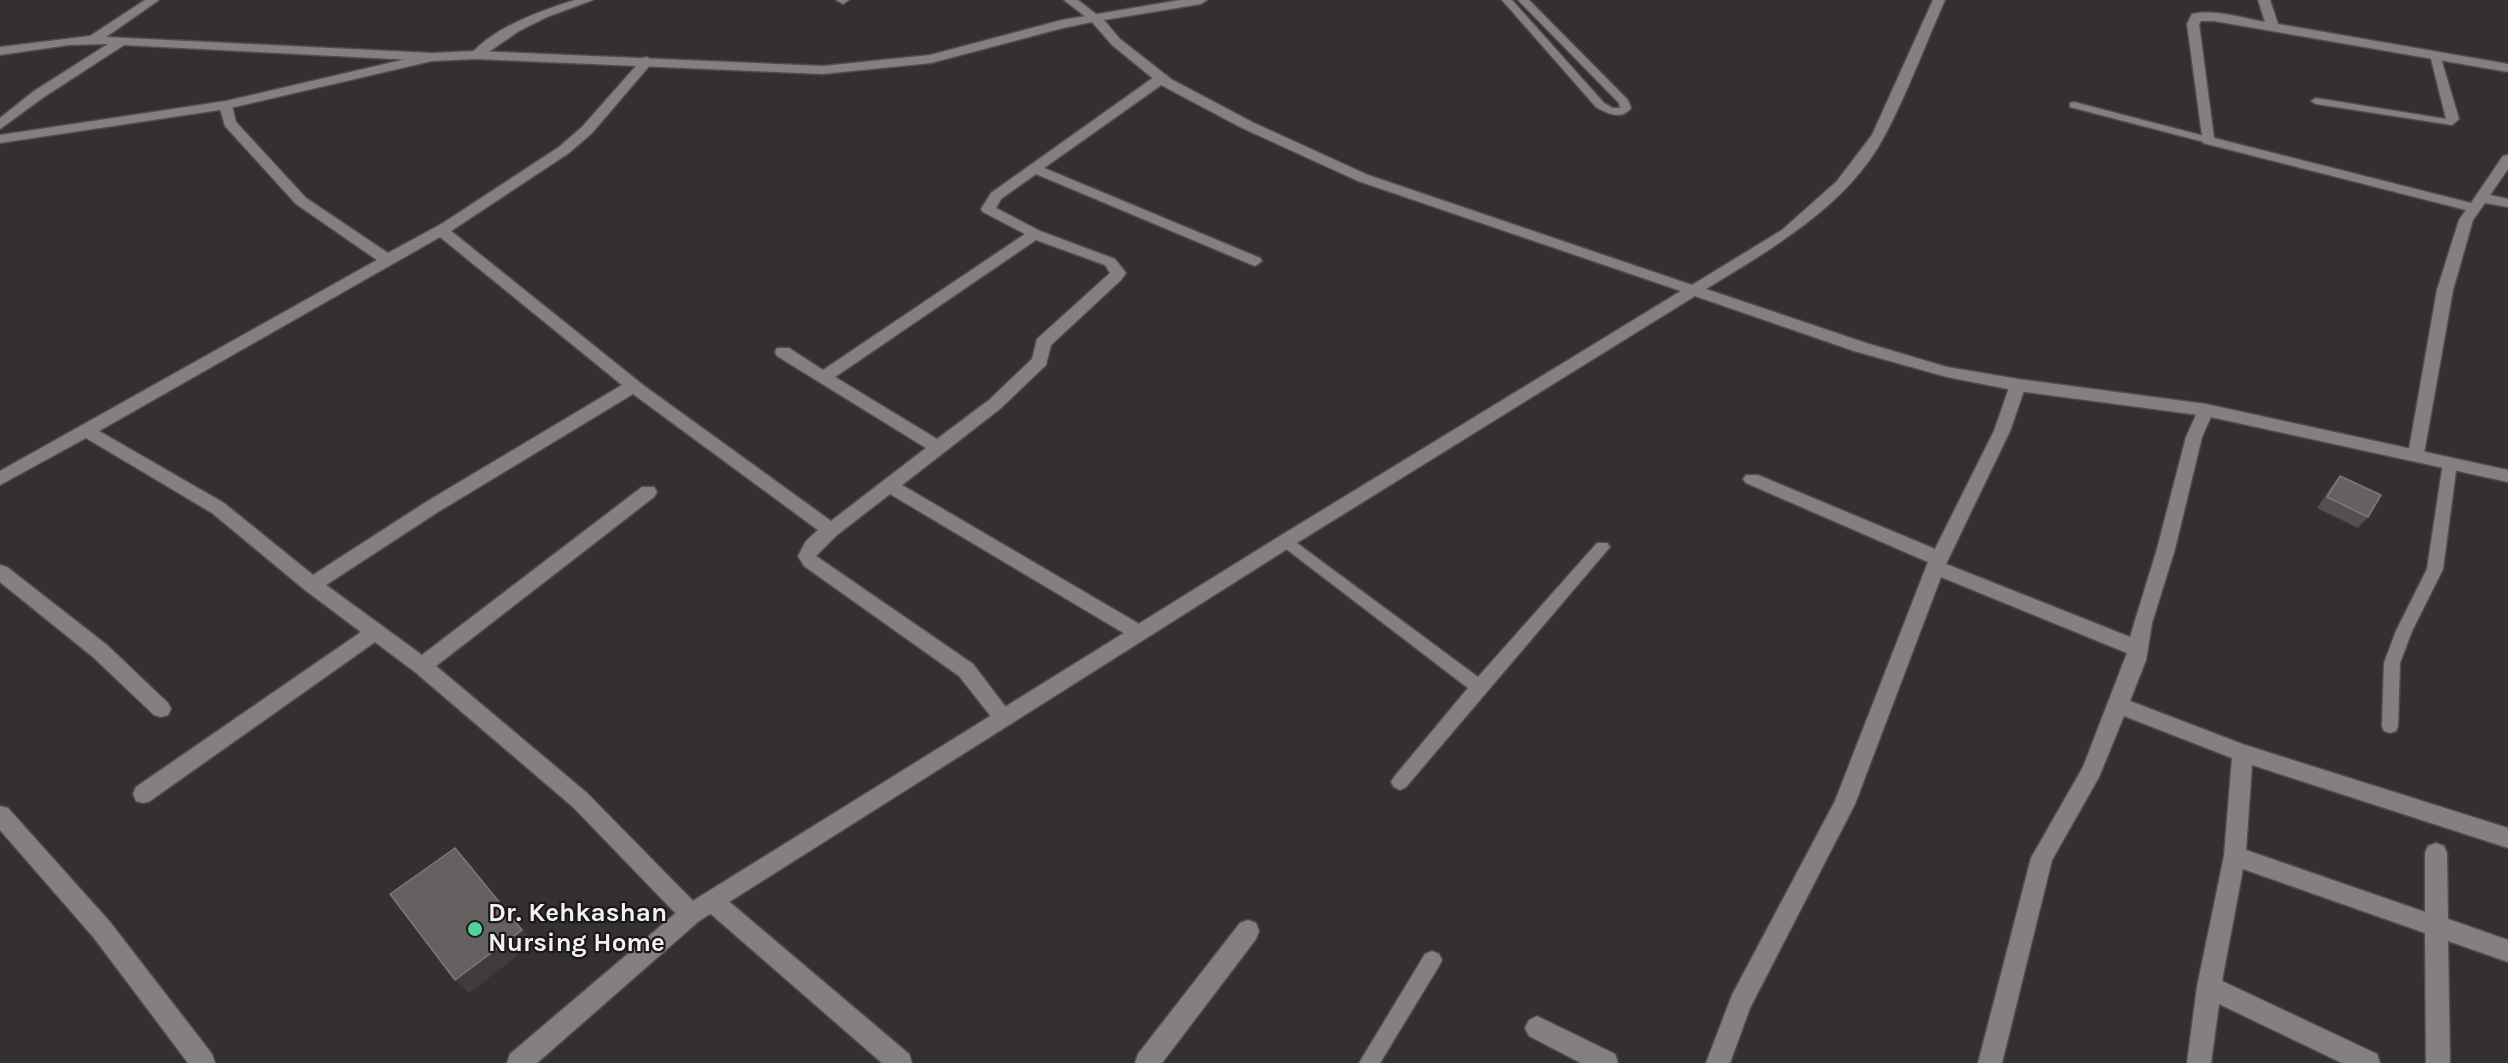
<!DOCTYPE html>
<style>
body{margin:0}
canvas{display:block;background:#343030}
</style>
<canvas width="2508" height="1063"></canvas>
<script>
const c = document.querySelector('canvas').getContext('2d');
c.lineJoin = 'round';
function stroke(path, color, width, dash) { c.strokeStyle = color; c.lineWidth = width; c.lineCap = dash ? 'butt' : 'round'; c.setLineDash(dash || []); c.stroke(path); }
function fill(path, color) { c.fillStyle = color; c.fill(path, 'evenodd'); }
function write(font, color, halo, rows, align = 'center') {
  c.font = font + ' Karla,sans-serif'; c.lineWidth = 4.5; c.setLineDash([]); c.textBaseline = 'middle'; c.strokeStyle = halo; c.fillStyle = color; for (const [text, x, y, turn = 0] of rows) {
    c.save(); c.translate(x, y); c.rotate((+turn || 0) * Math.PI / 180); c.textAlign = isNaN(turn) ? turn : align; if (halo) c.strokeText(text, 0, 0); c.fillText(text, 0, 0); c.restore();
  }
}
const service = new Path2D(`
 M1502,0H1512L1604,103L1613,108H1620L1619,103L1518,0H1529L1628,100L1631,108C1622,120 1608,114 1596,107Z
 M2435,52L2440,55L2459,119L2452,125L2316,104L2311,101L2316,98L2446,119L2430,55Z
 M2074,102L2212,138L2214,140L2208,143L2070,107V103Z
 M2450,458L2457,463L2443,569L2412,631L2400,663L2398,726L2396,731L2390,733L2384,731L2382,726L2384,663L2396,631L2427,569L2443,463Z
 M1286,535L1478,677L1597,543H1607L1610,547L1406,787L1400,790L1394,787L1391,782L1394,777L1468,688L1281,545L1278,541L1281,537Z
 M1432,951L1439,954L1442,960L1439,966L1380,1063H1359L1425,954Z`);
const minor = new Path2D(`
 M145,0H159L106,37L432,53L438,57L432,61L124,45L44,97L0,129V118L34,91L108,44L69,45L0,55V47L90,36Z
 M575,0H593L547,17L519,31L480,58L476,59L470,55C494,27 540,11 575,0Z
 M836,0H849L843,4Z
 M1064,0H1078L1101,18L1091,21Z
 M2258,0H2270L2278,24L2508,64V72L2214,21H2201L2199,24L2214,138L2471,203L2503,156L2508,155V169L2490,195L2508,199V207L2485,203L2473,220L2453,290L2423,459H2411L2408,455L2437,290L2459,220L2466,210L2203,143L2187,24L2192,14C2215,9 2242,18 2265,22Z
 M647,57L653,61L651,64L592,133L569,153L451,231L643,385L831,521L926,448L777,356L775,352L777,348H789L823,370L1025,234L983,212L981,209L991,193L1157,75H1167V81L1044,168L1260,258L1262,261L1255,266L1250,264L1036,174L1001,199L996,208L1040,231L1115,259L1126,273L1121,280L1051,345L1046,365L1001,408L902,485L1146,628L1149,633L1146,638L1139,641L1132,638L890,494L837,535L816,556L973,664L1014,718L1011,724L1004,726L997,724L959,676L804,566L798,556L806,541L818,530L633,394L438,512L326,585L422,655L642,487H654L657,492L654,497L436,666L587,793L699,907L702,914L699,921L691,924L683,921L573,807L415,672L375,642L150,801L143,803L136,801L133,794L136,787L361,632L305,590L212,513L86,438L0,485V471L377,260L296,204L225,126L219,105L221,102H231L236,122L306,198L388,253L443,223L559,147L582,127L643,58ZM440,237L622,385L426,502L313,575L224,503L99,431ZM1036,240L1105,265L1110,273L1037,339L1032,359L989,400L937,439L835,377Z
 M2018,379L2026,385L2010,431L1946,564L2130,637L2157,549L2186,437L2200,406H2212L2214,410L2202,437L2175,549L2152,623L2146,660L2130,701L2245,745L2508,828V848L2252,765L2246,850L2425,912V853L2428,846L2436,843L2444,846L2447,853L2448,919L2508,940V962L2448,941L2450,1063H2426L2425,933L2243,869L2222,981L2377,1054L2380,1063H2342L2219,1004L2211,1063H2187L2197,987L2224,856L2232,758L2124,716L2099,777L2052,860L2002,1063H1978L2031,858L2083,767L2127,653L1941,577L1855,804L1750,1008L1730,1063H1706L1732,995L1835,801L1928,562L1746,483L1743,479L1746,475H1758L1935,549L1994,431L2010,385Z
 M0,565L7,567L107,645L168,703L171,709L168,715L161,717L154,715L93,657L0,582Z
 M0,806L8,808L110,922L212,1054L215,1063H188L94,938L0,830Z
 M712,891L720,894L909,1054L912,1063H882L704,908L701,901L704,894Z
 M1248,920L1256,923L1259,931L1256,939L1162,1063H1135L1138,1054L1240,923Z
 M1537,1016L1615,1054L1618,1063H1581L1529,1036L1525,1028L1529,1020Z`);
const tertiary = new Path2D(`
 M1180,0H1207L1201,4L1104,20L1120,39L1171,79L1252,122L1368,175L1692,285L1782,230L1837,181L1872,135L1933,0H1945C1925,45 1908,92 1885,135C1849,205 1771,249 1706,289L1866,343L1947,367L2018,379L2206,404L2508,470V482L2206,416L2018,391L1947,377L1854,351L1695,296L1292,546L699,921L537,1063H507L510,1054L683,907L1280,536L1681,291L1358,181L1242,128L1161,85L1112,45L1092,22L1063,28L931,63L823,74L476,59L432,61L226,109L0,143V135L226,101L432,53L476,51L823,66L930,55L1062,20Z`);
const wall = new Path2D(`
 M2340,476L2368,517L2358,528L2317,508L2331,487Z`);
const shadedWall = new Path2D(`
 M455,848L468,862L534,943L469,993L455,980Z`);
const building = new Path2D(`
 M2340,476L2381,495L2368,517L2327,497Z
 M455,848L522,930L455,980L390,894Z`);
const markers = [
 [475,929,8,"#4fd399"]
];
const nearPoinames = [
 ["Dr. Kehkashan",488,914],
 ["Nursing Home",488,944]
];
stroke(service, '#504c4c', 3);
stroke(minor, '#504c4c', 3);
stroke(tertiary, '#504c4c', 3);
fill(service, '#858080');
fill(minor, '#858080');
fill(tertiary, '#858080');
fill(wall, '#55504f');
fill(shadedWall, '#413c3b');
fill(building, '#666161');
stroke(building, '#7c7878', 1.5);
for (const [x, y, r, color] of markers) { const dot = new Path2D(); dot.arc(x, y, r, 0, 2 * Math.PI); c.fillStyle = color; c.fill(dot); stroke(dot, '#1a1819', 2); }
write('bold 26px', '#f4f1f2', '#1a1819', nearPoinames, 'left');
</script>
